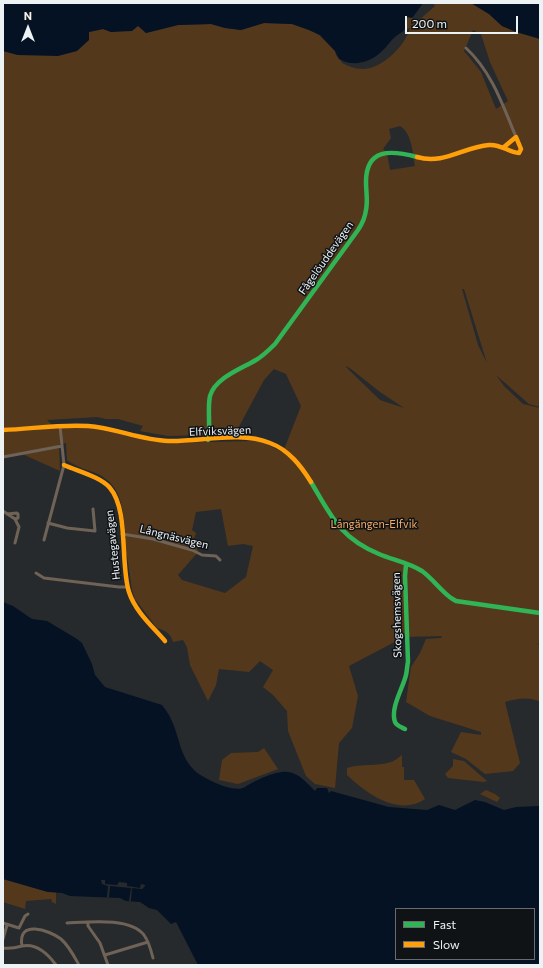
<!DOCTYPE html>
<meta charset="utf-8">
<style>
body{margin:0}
#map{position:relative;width:543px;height:968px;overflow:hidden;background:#272a2d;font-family:Commissioner,sans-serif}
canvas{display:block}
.frame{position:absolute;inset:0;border:4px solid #edf2f5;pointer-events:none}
.legend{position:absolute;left:395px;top:908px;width:140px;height:52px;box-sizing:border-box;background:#101315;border:1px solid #686c6f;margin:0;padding:5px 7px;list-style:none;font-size:12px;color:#edf2f5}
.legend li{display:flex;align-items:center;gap:8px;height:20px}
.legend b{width:20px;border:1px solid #686c6f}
.north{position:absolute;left:8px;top:8px;width:40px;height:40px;-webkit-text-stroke:3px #101315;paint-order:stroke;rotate:0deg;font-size:11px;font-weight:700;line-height:16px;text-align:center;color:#edf2f5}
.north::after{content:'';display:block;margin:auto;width:14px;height:18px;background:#edf2f5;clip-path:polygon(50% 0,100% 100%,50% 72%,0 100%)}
.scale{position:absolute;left:405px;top:16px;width:113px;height:18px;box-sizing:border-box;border:2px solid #edf2f5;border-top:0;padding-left:5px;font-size:12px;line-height:14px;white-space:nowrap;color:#edf2f5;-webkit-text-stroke:3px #101315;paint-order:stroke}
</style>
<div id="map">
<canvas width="543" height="968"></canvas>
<div class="frame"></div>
<ul class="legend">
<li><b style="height:5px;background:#30b455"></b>Fast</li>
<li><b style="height:5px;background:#ff9f0a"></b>Slow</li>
</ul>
<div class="north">N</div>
<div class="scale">200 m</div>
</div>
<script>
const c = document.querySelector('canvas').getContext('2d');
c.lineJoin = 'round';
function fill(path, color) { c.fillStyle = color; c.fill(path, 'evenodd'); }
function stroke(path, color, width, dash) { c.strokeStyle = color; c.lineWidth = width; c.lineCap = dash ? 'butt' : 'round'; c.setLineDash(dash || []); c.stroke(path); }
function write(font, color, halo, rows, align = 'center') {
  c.font = font + ' Commissioner,sans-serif'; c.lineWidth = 3; c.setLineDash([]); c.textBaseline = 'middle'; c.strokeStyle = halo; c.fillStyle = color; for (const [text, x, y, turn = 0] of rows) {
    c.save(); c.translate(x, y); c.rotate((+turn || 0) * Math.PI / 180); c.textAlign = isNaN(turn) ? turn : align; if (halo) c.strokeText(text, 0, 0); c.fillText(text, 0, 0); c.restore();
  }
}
const green = new Path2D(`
 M431,3H471L489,14L502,26L540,39V407L529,404L496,375L504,386L523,404L540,408V644L536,643L540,645V709L539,701C527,697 518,698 505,702L520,763L513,771L485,774L466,759L451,752L461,732L481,735V732L430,716L406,702L411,667L420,653L426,639L441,638L442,636L404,637L349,666L358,696L352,728L339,743L335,788L315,784L306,776L288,731L287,711L273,695L263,687L273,670L260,661L249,672L219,669L216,685L208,701L190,665L187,647L183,640L173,642C171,634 165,630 157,628L135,599L132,590L127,555H126L124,539L126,538C123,513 124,487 98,474C88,470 76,467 67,460L66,443L59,444L60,471L20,453L3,456V51L18,55L89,32L103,29L111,32L138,25L146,33L178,25L211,24L225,28L241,30L264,23L292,24L309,30L319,35L335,51L336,55L341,61L342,63C348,66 355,69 363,69C382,69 406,45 410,28L405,30L407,24L405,21V18L410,17L413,19L419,20L434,7L435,5ZM473,30L481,34L490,62L508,101L496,109L481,72L464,51ZM400,126C412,133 413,154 415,166L390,170L387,153L383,149L391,138L389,129ZM462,289H464L487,363L478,345ZM346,366L351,369L380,392L404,408L380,400L346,367ZM274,369L286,374L301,406L285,447L282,452L263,442L255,441L164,443L91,428L75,427L55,428L47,420L97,417L106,419H118L143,426L140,431L168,436L235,434L264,380ZM221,509L228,546L243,544L253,546L246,577L225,593L182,580L178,575L198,552L194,539L196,533L192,530L196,512Z
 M264,748L278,769L238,784L219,780L222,760L231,753L258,752Z
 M402,755V767H404V780H414L425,799C398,817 366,793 347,775V768C362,763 377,767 391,762C395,761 399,757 402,755Z
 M453,759L464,761L487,781L484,782L448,778L445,774L453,766Z
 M486,790L495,794L500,798L497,802L480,794Z
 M3,879L48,892H56V904L52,902L51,899L26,901L25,909L3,902Z`);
const water = new Path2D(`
 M3,3H423L413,17L411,18L408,17L405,18V21L407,24C405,33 400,32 395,37C390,41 387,47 382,51C370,63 353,67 339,59L335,51L320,35L309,30L292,24L264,23L241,30L225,28L211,24L178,25L146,33L138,26L132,31L111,32L103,29L89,32V40L77,51L58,56L18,55L3,51Z
 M471,3H540V39L516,32L502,26L489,14Z
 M3,602L13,606L32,619L47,621L77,639L82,643L92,664L95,675L105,687L162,705C167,711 171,718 174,726C180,742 181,757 194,770C202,778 234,794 245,787C254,781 277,770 288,772C299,773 308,784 315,791L317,788H327L329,793L331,791L389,807L427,810L439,805L455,810L475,800L485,802L504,810L516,807L540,806V965H198L176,922L171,924L157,910L149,908L140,902L126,901L120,898L70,896L62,893L48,892L3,879ZM396,909H534V959H396Z`);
const pier = new Path2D(`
 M101,880H105V884L117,885L119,882L127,883V886L134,887L140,888L141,884L145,885V886L142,889L132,888L131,901H129L131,888L110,886L109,898L107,897L108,886L102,884Z`);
const street = new Path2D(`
 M466,48C492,72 503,106 516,137
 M3,457L62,446
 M3,511L15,519L18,518V514L17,513L7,514
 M15,519L19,527L15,543
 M48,523L67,528L95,531L93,509
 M122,534L153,539L192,550L202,555L216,556L220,560
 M44,540L64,465L60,426
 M36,573L44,578L119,587H127
 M88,922V926L100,943L108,965
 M3,923L19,928L25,916L28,914
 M67,923C88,922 130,917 144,935C149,942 151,950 153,958
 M3,939L7,925
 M22,946C17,919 49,930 61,939C69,946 74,956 79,965
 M3,948C10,949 15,948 22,946C36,943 48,954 56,965
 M105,955L148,942`);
const fast = new Path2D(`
 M208,440C211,426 207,410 210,396C215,378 241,369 256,360C263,356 269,350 275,344L358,230C362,224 365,218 366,210C368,201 366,192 366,182C366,148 391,150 417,157
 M311,482C331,516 340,538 379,554C393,560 409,563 422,571C433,579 440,590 451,598L456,601L540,613
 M405,729C401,727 397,726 395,722C390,708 403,688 406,675C407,671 407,666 408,662L405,576L406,565`);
const slow = new Path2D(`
 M417,157C444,165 463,147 489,145C501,144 508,152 519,153L521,149L516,137L504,147
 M3,430C31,429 60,424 88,426C115,428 141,440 168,441C200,442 240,431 270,443C289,450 301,466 311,482
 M64,465C77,471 101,477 110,488C129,510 120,564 129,592C135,611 152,626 165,641`);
const streetNames = [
 ["Fågelöuddevägen",326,258,-55],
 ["Elfviksvägen",220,431,-2],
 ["Långnäsvägen",174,537,14],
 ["Hustegavägen",113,545,-96],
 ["Skogshemsvägen",397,615,-91]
];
const parkNames = [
 ["Långängen-Elfvik",374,524]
];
fill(green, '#54381c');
fill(water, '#041223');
fill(pier, '#272a2d');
stroke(street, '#6f6256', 3);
stroke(fast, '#30b455', 4.5);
stroke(slow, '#ff9f0a', 4.5);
write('11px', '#edf2f5', '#101315', streetNames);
write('11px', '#f7ac65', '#101315', parkNames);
</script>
